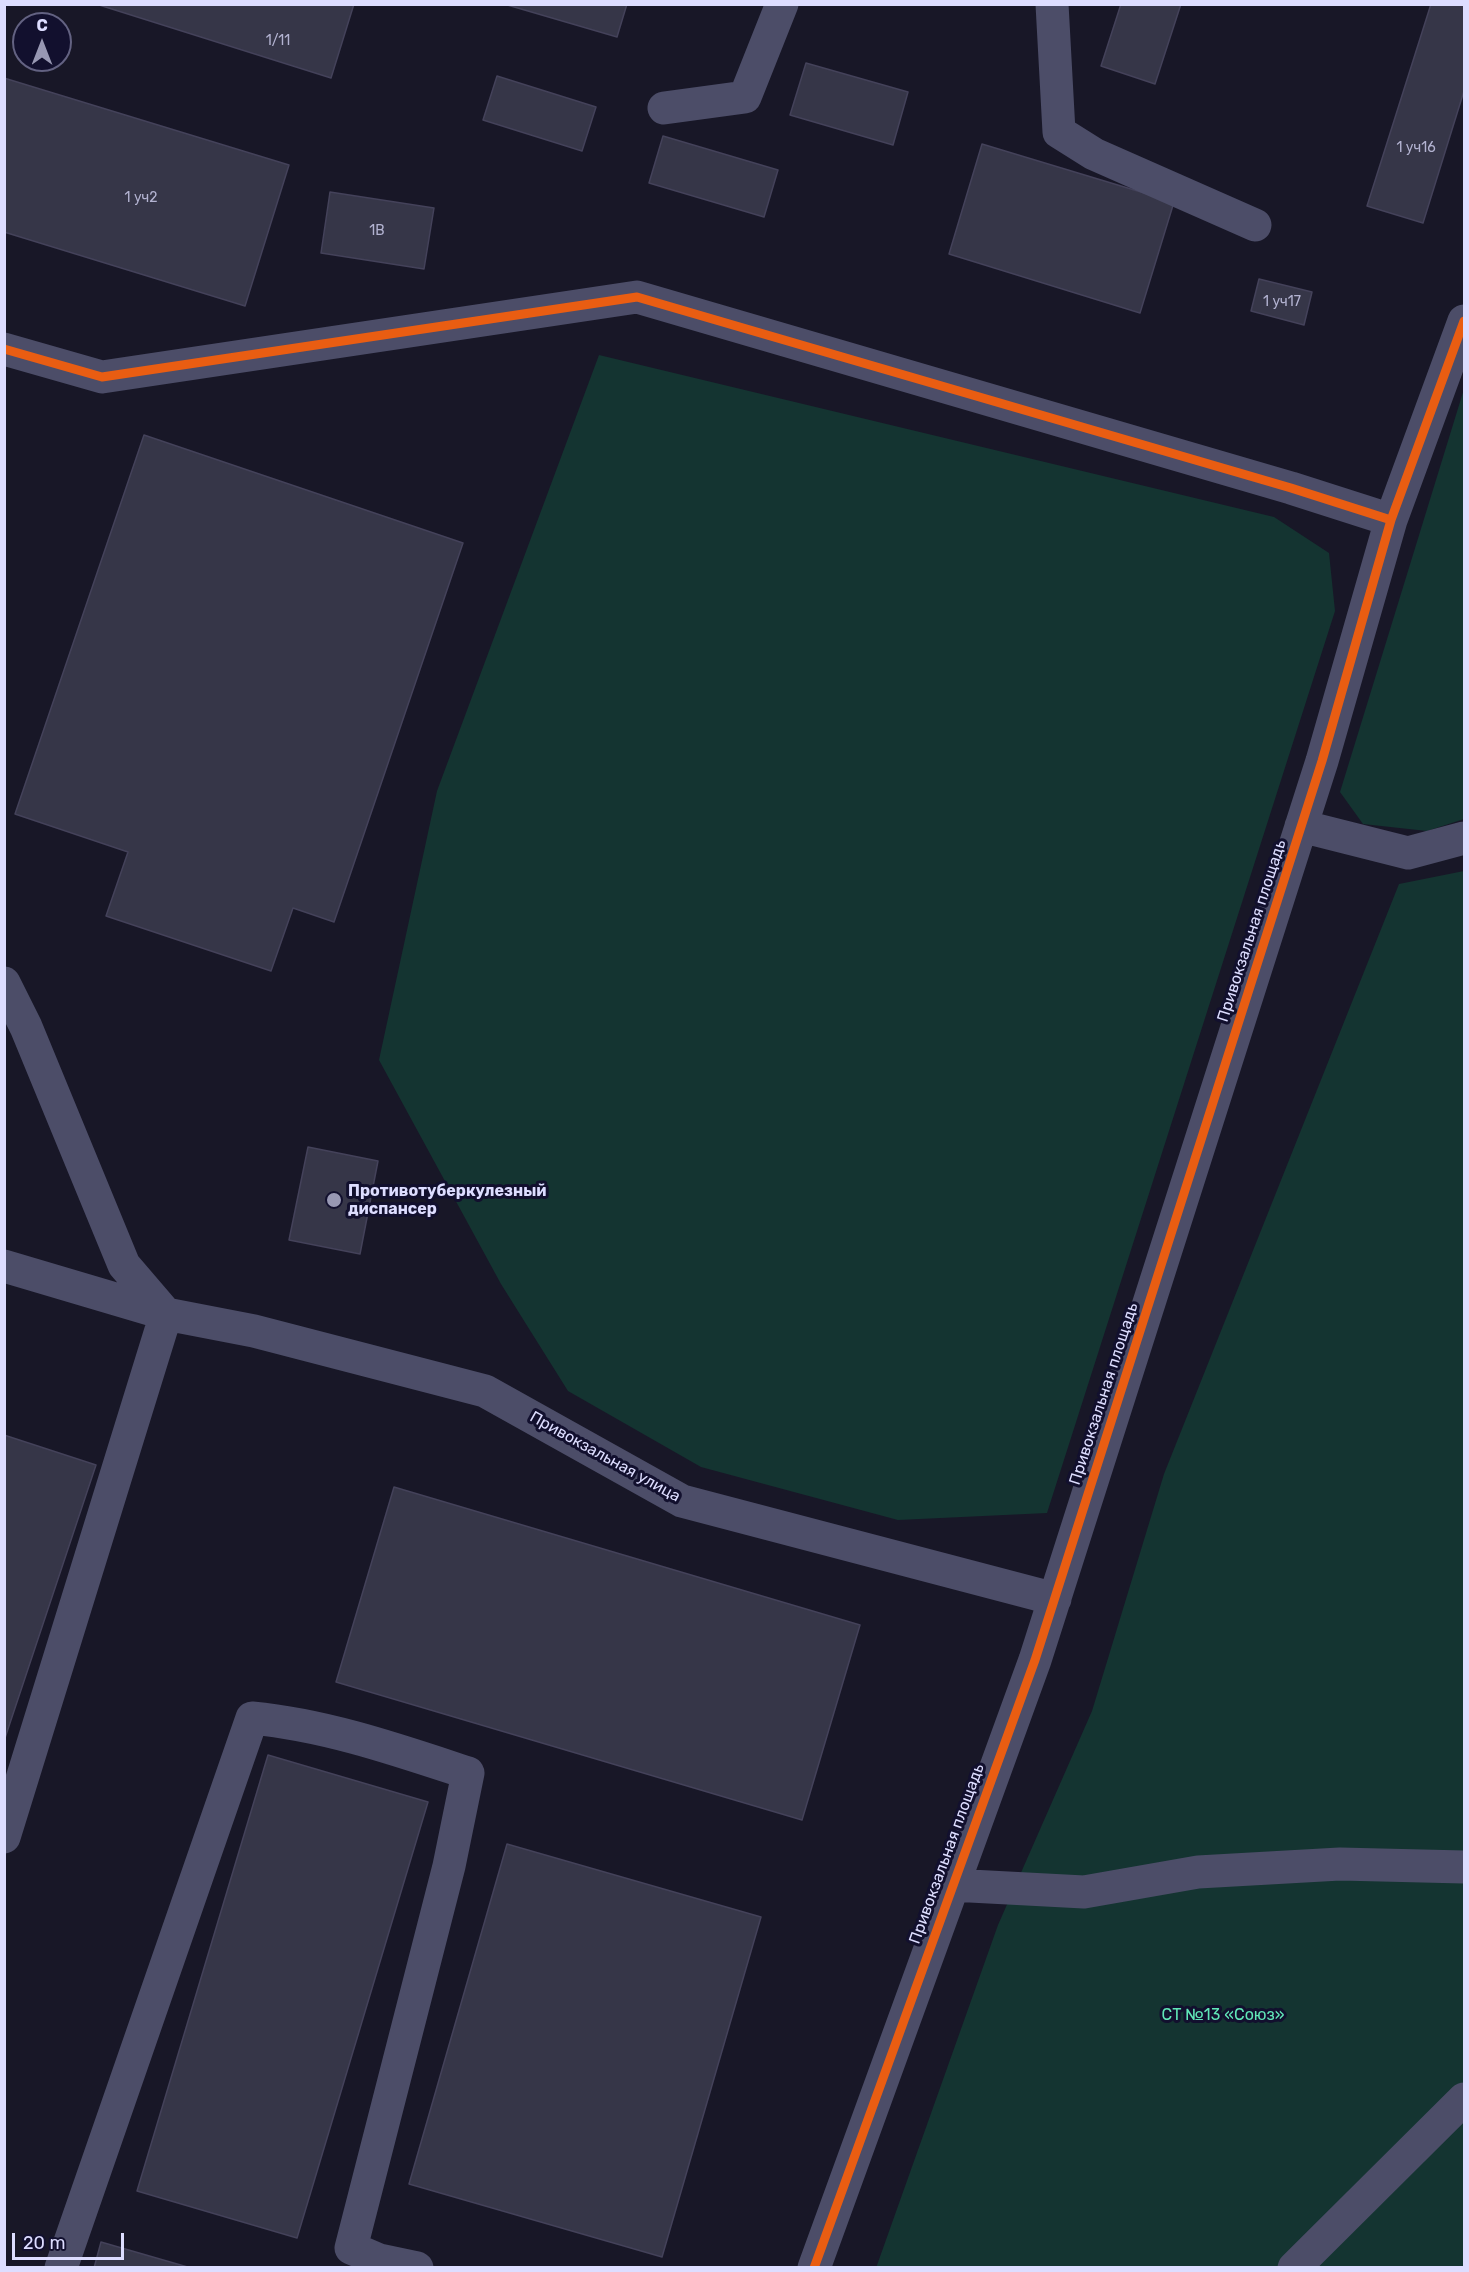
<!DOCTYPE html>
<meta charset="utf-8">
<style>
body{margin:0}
#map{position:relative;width:1469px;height:2272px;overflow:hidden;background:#181727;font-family:Rubik,sans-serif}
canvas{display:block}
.frame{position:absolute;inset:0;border:6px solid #ddf;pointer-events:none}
.north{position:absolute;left:12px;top:12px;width:60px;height:60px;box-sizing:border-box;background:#12102e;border:2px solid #636282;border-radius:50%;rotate:0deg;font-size:16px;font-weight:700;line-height:24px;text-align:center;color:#ddf}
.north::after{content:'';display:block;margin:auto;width:21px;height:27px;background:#9898b3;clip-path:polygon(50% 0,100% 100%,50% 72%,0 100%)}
.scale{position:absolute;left:12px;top:2233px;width:112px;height:27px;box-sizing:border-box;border:3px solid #ddf;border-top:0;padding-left:8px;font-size:18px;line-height:21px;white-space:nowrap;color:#ddf;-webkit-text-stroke:4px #12102e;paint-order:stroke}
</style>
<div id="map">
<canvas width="1469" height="2272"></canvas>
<div class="frame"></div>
<div class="north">С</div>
<div class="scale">20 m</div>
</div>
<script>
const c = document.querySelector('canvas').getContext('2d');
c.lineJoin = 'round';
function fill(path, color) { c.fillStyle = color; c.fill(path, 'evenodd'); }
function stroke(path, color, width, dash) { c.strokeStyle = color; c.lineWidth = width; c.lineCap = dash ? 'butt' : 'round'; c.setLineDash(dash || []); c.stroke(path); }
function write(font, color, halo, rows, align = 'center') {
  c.font = font + ' Rubik,sans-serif'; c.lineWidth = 6; c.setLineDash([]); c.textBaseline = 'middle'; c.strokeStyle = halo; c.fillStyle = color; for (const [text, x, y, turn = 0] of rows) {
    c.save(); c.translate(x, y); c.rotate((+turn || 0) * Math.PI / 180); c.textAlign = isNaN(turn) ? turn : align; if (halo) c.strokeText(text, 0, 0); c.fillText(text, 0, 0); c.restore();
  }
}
const green = new Path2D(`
 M599,355L1274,517L1329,553L1335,611L1047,1513L898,1520L701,1467L568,1391L501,1284L379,1060L437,791Z
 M1464,389V819L1427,831L1363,824L1340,792Z
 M1464,871V2267L876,2268L998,1925L1092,1711L1164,1474L1399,884Z`);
const building = new Path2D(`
 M96,4H354L331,78Z
 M504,4H627L617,37Z
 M1121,4H1181L1155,84L1101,66Z
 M1431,4H1464V91L1423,223L1367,206Z
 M806,63L908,92L893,145L790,115Z
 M497,76L596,107L582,151L483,120Z
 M4,78L289,165L245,306L4,232Z
 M663,136L778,170L764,217L649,183Z
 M982,144L1174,202L1140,313L949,254Z
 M330,192L434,208L424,269L321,253Z
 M1259,279L1312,292L1304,325L1251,311Z
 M144,435L463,543L334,922L293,908L271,971L106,916L128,852L15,814Z
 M308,1147L378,1161L360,1254L289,1240Z
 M4,1435L96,1465L4,1741Z
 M394,1487L860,1625L802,1820L336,1682Z
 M268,1755L428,1802L297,2238L137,2191Z
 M507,1844L761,1917L662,2257L409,2184Z
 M101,2242L191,2268H94Z`);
const minor = new Path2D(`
 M1052,4L1059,132L1094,154L1255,225
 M664,108L745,97L782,4
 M4,349L102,377L637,297L1291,488L1391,520
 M1301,826L1408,853L1464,838
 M4,983L26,1027L124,1265L166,1314L254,1331L485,1391L682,1501L1055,1599
 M4,1266L166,1314L4,1837
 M951,1885L1084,1892L1198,1872L1340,1864L1464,1867
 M61,2268L252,1718C326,1725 398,1750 468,1773L449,1866L351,2248L379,2260L417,2268
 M814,2268L1035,1660L1322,761L1391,520L1464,321
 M1294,2268L1464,2099`);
const cycleway = new Path2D(`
 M4,349L102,377L637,297L1291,488L1391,520
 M814,2268L1035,1660L1322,761L1391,520L1464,321`);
const markers = [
 [334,1200,8,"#9898b3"]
];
const numberNames = [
 ["1/11",278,41],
 ["1 уч16",1416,148],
 ["1 уч2",141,198],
 ["1В",377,231],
 ["1 уч17",1282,302]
];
const streetNames = [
 ["Привокзальная площадь",1252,931,-72],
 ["Привокзальная площадь",1104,1394,-72],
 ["Привокзальная улица",605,1457,29],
 ["Привокзальная площадь",947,1854,-70]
];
const poiNames = [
 ["Противотуберкулезный",348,1191],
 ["диспансер",348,1209]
];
const parkNames = [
 ["СТ №13 «Союз»",1223,2015]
];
fill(green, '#143431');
fill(building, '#363648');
stroke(building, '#44425a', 1.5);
stroke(minor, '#4c4d68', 33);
stroke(cycleway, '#e95d12', 9);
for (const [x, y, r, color] of markers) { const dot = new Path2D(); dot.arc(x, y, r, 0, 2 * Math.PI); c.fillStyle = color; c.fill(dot); stroke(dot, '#12102e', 2); }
write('14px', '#b3b3d1', null, numberNames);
write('16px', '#ddf', '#12102e', streetNames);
write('bold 16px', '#ddf', '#12102e', poiNames, 'left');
write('16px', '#60e7b7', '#12102e', parkNames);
</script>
